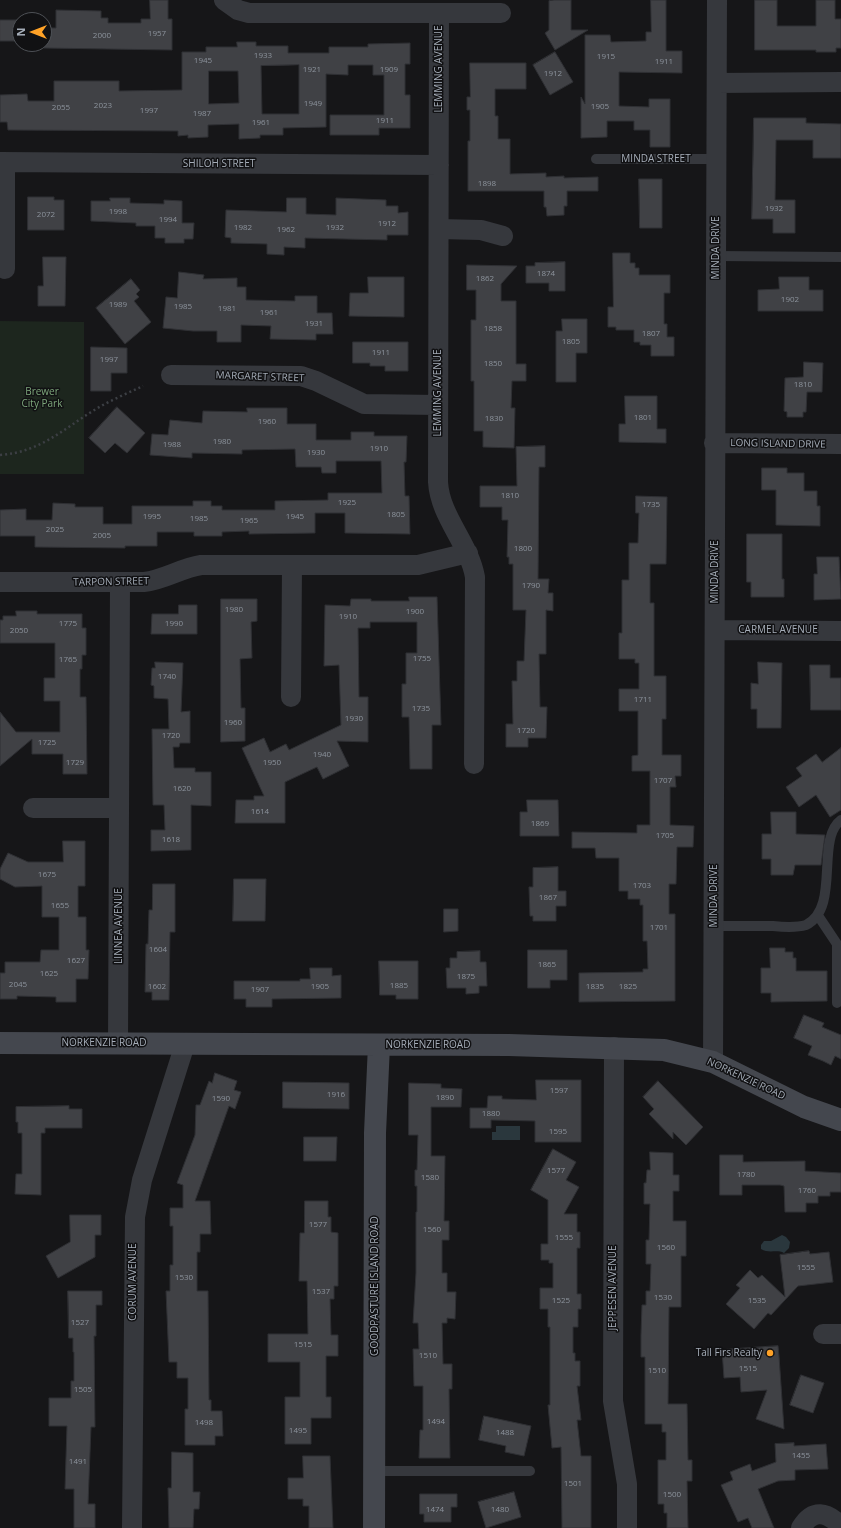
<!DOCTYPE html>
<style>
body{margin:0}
#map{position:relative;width:841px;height:1528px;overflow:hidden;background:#161618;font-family:"Open Sans",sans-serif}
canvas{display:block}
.north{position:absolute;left:12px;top:12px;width:40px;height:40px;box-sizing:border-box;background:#111113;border:1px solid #4d5055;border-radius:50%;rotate:270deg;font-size:11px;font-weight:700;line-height:16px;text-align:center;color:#a6aeb9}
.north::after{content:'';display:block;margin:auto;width:14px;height:18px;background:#ffa227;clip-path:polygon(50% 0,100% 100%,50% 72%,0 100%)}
</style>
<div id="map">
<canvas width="841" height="1528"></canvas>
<div class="north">N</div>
</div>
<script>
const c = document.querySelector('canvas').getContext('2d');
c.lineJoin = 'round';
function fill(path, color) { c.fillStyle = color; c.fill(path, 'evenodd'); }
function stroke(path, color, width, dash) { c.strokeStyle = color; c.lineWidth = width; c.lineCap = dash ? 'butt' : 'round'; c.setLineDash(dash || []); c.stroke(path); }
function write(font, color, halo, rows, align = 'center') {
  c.font = font + ' "Open Sans",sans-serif'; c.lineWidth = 3; c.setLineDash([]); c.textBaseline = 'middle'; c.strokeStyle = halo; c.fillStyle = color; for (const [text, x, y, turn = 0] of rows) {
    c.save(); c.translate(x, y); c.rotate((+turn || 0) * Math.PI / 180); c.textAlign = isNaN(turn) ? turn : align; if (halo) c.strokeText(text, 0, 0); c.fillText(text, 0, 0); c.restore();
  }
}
const green = new Path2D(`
 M0,321L84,322V474H0Z`);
const water = new Path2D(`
 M496,1126H520V1140H492V1132H496Z
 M782,1235L786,1237L790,1242L789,1248L784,1253C777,1249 769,1254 761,1249V1245L764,1241H771Z`);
const building = new Path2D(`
 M150,0H168V19H172V50L44,48V28H56V10L101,11V18H108V23H141V19H150Z
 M554,0H571V30H588L555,50L545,33L549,30V1Z
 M651,0H666V51H682V73L619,72V106L649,107V99H670V147H650V130H634V121H607V137L581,138V97L585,104V35H610L611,42L646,41V32H651Z
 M755,0H777V26H816V0H835V19H841V48H836V52H816V50H755Z
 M0,20H19V41H0Z
 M237,42H256V46H288V53H329V47H368V44L410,43V64H405V95H410V128H379V135H330V115H384V75H373V65H348V75L326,74V127L283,128V135H260V138L239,139V124L208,125V137L188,138V135L178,136V131L8,130L7,122H0V95L27,94L28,101H54V81H119V91L182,90V52H206V47H237ZM299,65V114H262L261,66ZM209,71H238L239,103L209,104Z
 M555,52L573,82L550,95L533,65Z
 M470,63H526V89H495V116H498V139H510V174L546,173V177L564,176V178L598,177V191H567V206H564V215L547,216L546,207H544V191H468V141H470V110H467V97H470Z
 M754,118H806V123L841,124V158H813V140H776L775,200H795V233H773V219H752Z
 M639,179H662V228H640Z
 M28,197H54V200H64V230H28Z
 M110,198H130V203L164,204V200L182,201V223H194L193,239H184V243H165V238H155V226H136V223L91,221V201H110Z
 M287,198H306V214L336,215V198L386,200V206H398V213L408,212V235H387V240L305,238V248L284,247V255L267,254V244L231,243V238L225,237L226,210L286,212Z
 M613,253H630V263H635V268H639V275H670V293H664V324H667V337H674V356H651V345H640V342H634V330H616V327H608V307H613Z
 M43,257H66L65,306H38V286H43Z
 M565,262V291H549V283H526V266H535V263Z
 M467,265L517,266L501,284V301H516V364H526V381H512L511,408H515L514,448L483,447V431H474V381H471V320H476V290H467Z
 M179,272L204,275L203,279L237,278V287H246V300L295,301V296H317V313H332L333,334H316V340L270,339L271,326L241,325V342H217V331H193L163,328L166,297L177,298Z
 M368,277H404V317L349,316L350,293H368Z
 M779,277H809V290H823V311H758V290L779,289Z
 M131,279L140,290L136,294L139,297L134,301L151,322L125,344L96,308Z
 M562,319H587V353H576V382H556V331H562Z
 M353,342H408V371H385V366H370V363H353Z
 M91,347L127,348V373H111V391H91Z
 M804,362L823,363L822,392H807L806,412H803V417H787V412L784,411L785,378L803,377Z
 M625,396H657V429H666V443L619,442V424H625Z
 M117,407L145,433L127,453L115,443L105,453L89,438Z
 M247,408H287V424H316V440H351V432H374V436H407L406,462H404L405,496H409L410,534L345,533V513H315V533L249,534V531L222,532V536H194V532H157V546H125V548L35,547V536H0V510L26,509V520H52L53,503L75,504V507H103V524H132V506H193V501H211V506H222V510H275V501L328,500V493H382L381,461H336V473H322L321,467H296L295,449L242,450V454L192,453V458L150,455L152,434L168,435L170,420L202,423L203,411L247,412Z
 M545,446V467H539L538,579H549L548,593H553V611L546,610V654H539L540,707H547L546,738H528V747H506V724H513L512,681H517V661H524L526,610H513V564H509V557H507L508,520H502V507H480V486H517L516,447Z
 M762,468H787V473H804V491H817V506H820V526L776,525V490H762Z
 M636,496L667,497L666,564H650V603H654V676H666V719H662V755H681V776H675L676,787H670V825L694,826L693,847H677L676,884H669V914H675V1001L579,1002V973L643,972V969H648L647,941H643V905H640V899H628V891H619V858H596L595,848H572V832L637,833V825H650V771H632V756L638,755V711H619V689H639V663H635V659H619V633H622V580H629V543H638L639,513H636Z
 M747,534H782V579H784V597H751V582H747Z
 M817,557H839L841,599L814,600V574H817Z
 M409,597H437L441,725H432V769H410L409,717H402V684H406V653H417V622H370V628H358L359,697H368V742L337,741L349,766L323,779L317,767L285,782V823H235L236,800H254V796H264L242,748L264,738L270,752L286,744L289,750L341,725L339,665L324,666L325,605L350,606L351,599H371V601H409Z
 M221,599H257V621L251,622L252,658L240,659L241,708H245V741L221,742Z
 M179,605H197V634H151L152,614H178Z
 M16,611H37V614H82V628H86V655H82V669H80V697H86L87,774H63V754H32V739L0,766V712L16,732H60V701H44V678H55V643H0V620H3V616H16Z
 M155,662L183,663L181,712L190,711V743H180L179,747H173L174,768H195V772H211V806L191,805V850L151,851V830H165L164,805H153L152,729H169L168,699L154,698V686L151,685L152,668H155Z
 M758,662L782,663L781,728H757V709H751V683L758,684Z
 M810,665H830V678H841V710H811Z
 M841,748V810L830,817L816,795L799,807L786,787L802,776L796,768L816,754L822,762Z
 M527,800H558L559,836H520V812H527Z
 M771,812H796V834L825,835L821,865H795L793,875H771V859H762V834H771Z
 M63,841H85V886H78V917H86V950H89L88,979H76V1002H56V997L17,996V999H0V973H5V962H40L41,950H59V917H42V886L15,887L0,879V869L8,853L28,862H63Z
 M558,867V891H566V906H556V921H533V916H530L529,887H533V868Z
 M234,879H266L265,921H233Z
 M153,884H175V932H170L169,1000H152V992H145L146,944H148L149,910H152Z
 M444,909H458V931L444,932Z
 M770,948H785V952H793V958H796V971H827V1001L771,1002V993H761V968H770Z
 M528,950H567V980H550V988H528Z
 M480,951V962H486L487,986H479V993L466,994V988H447L446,968H450V958H457V952Z
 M379,961H418V999H396V995H380Z
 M310,968H332V976L341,975V998L272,999V1007H246V999H234V981H300V979H310Z
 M804,1015L824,1023L822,1027L841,1035V1059L835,1056L831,1065L823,1061L808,1055L812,1046L794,1038Z
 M215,1073L237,1081L234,1090L241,1092L235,1109L229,1106L195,1201H210L211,1234H200V1252H197V1291H208L209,1400H211V1411H222L223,1436H215V1445H185V1409H188V1378H177V1362H169L166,1291H170V1265H173V1226H170V1208H183V1185L177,1183L195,1135L196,1105H200L209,1081L212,1083Z
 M536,1080H581V1142H535V1121L491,1120V1128H470V1108H487L488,1096H502V1099L536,1100Z
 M658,1081L703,1127L686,1145L673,1132V1139L649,1114L654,1109L643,1097Z
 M283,1082L349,1083V1109L283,1108Z
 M409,1083L441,1084V1088L462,1089L461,1107H431V1156H445L444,1221H449V1240H442V1273H447V1292H456L455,1319L447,1318V1323H442L443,1364H452V1389H449L450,1458H419L420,1430H423V1386H414L413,1349H419L418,1323H413L416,1273V1212H417V1186H415V1170H417L418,1135H409Z
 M69,1106V1109H82V1128H45V1133H41V1195L15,1194L16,1174H22V1133H18V1122H16V1107Z
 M304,1137H337L336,1161H304Z
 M553,1149L576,1162L566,1180L579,1187L564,1214H577V1232H580V1248H577V1294H581V1309H578V1327H573V1353H575V1361H580V1386H577L581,1420H577L581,1456H591V1528H562L561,1447L552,1448L548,1405H550V1327H548V1309H540V1288H553V1263H549V1260H541V1244H548V1200L531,1190Z
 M650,1152L673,1153V1175H679V1191H673V1221H686V1256H681V1307H669L668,1404H687L688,1460H692V1481H687L688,1528H667V1513H664V1504H658V1460H666V1432H662V1424H645V1357H641V1335L642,1305H646V1291H650L651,1264H646V1240H649L650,1204H644V1183H646L647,1170H650Z
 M720,1155H743V1162L805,1161V1171L841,1173V1192H830V1196H818V1203H806V1212H785L784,1186L780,1185H742V1195H720Z
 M305,1201H328V1217H331V1232L338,1233V1286H334V1299H330L331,1335H338V1356H326V1397H331V1418H311V1444H285V1397H300V1362H268V1334H308L307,1281H299L300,1233H304Z
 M70,1215H101V1235H95V1257L58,1278L46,1256L70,1242Z
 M809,1251L810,1254L829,1252L833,1282L798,1286L771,1315L768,1313L754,1329L726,1304L740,1288L736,1285L750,1270L758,1278L762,1275L785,1297L780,1255Z
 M68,1291H102V1305H96V1336H94L95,1427H91L88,1504H95V1528H74V1489H65L67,1426H49V1398H71V1381H74V1352H73V1338H69Z
 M778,1346L779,1356L784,1429L756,1419L767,1390L741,1392L740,1377L724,1378L722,1350Z
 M801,1375L824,1383L813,1413L790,1405Z
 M484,1416L531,1426L524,1456L505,1452L506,1446L479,1440Z
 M794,1443V1446L826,1444L828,1469L795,1470V1480L778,1481L758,1489L774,1528H752L748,1518L738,1522L721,1485L733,1480L730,1472L750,1464L752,1471L776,1462L775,1444Z
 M172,1452L193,1453V1492H200L199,1509H194L193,1528H169L168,1488H171Z
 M303,1456H330L333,1528H309V1506H303V1499H288V1478H303Z
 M514,1492L521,1517L486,1528L478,1502Z
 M420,1494H457V1507H451V1522H424V1514H420Z`);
const path = new Path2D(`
 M0,455C41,452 63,429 96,409C111,400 128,393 143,386`);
const lane = new Path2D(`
 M596,159H716
 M716,256L841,257
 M819,917L837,944V1003
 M714,926C734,926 753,926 773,926C783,927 796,928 806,925C841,908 815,839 841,820
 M374,1471H530`);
const street = new Path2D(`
 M224,0L238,10L249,13H501
 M439,14L438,482C440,517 469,543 475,577L474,764
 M717,83L841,82
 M0,162L439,165
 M439,229L481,230L503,236
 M5,269V162
 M171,375L301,376L316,381L364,404L438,405
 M714,443L841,444
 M0,582H144C164,580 181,568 201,565H418L468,553
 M715,630L841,631
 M291,697L292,566
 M33,808H119
 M118,1043L120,583
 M614,1047L613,1401L627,1484V1528
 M713,1062L717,0
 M823,1334H841
 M132,1528L135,1217L142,1180L185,1044
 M801,1528C813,1508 827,1512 841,1526`);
const secondary = new Path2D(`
 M0,1043L509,1045L664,1050L713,1062L804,1107L841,1120
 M374,1528L375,1133L379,1045`);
const markers = [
 [770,1353,4,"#ffa227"]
];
const numberNames = [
 ["1957",157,34],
 ["2000",102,36],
 ["1933",263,56],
 ["1915",606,57],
 ["1945",203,61],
 ["1911",664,62],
 ["1921",312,70],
 ["1909",389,70],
 ["1912",553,74],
 ["1949",313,104],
 ["2023",103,106],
 ["1905",600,107],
 ["2055",61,108],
 ["1997",149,111],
 ["1987",202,114],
 ["1911",385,121],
 ["1961",261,123],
 ["1898",487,184],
 ["1932",774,209],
 ["1998",118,212],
 ["2072",46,215],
 ["1994",168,220],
 ["1912",387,224],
 ["1982",243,228],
 ["1932",335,228],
 ["1962",286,230],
 ["1874",546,274],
 ["1862",485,279],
 ["1902",790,300],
 ["1989",118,305],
 ["1985",183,307],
 ["1981",227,309],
 ["1961",269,313],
 ["1931",314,324],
 ["1858",493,329],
 ["1807",651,334],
 ["1805",571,342],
 ["1911",381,353],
 ["1997",109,360],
 ["1850",493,364],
 ["1810",803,385],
 ["1801",643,418],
 ["1830",494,419],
 ["1960",267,422],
 ["1980",222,442],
 ["1988",172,445],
 ["1910",379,449],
 ["1930",316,453],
 ["1810",510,496],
 ["1925",347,503],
 ["1735",651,505],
 ["1805",396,515],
 ["1995",152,517],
 ["1945",295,517],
 ["1985",199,519],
 ["1965",249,521],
 ["2025",55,530],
 ["2005",102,536],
 ["1800",523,549],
 ["1790",531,586],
 ["1980",234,610],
 ["1900",415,612],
 ["1910",348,617],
 ["1775",68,624],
 ["1990",174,624],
 ["2050",19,631],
 ["1755",422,659],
 ["1765",68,660],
 ["1740",167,677],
 ["1711",643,700],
 ["1735",421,709],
 ["1930",354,719],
 ["1960",233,723],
 ["1720",526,731],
 ["1720",171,736],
 ["1725",47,743],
 ["1940",322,755],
 ["1729",75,763],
 ["1950",272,763],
 ["1707",663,781],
 ["1620",182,789],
 ["1614",260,812],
 ["1869",540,824],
 ["1705",665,836],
 ["1618",171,840],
 ["1675",47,875],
 ["1703",642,886],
 ["1867",548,898],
 ["1655",60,906],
 ["1701",659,928],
 ["1604",158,950],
 ["1627",76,961],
 ["1865",547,965],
 ["1625",49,974],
 ["1875",466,977],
 ["2045",18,985],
 ["1885",399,986],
 ["1602",157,987],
 ["1905",320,987],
 ["1835",595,987],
 ["1825",628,987],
 ["1907",260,990],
 ["1597",559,1091],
 ["1916",336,1095],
 ["1890",445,1098],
 ["1590",221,1099],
 ["1880",491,1114],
 ["1595",558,1132],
 ["1577",556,1171],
 ["1780",746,1175],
 ["1580",430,1178],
 ["1760",807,1191],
 ["1577",318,1225],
 ["1560",432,1230],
 ["1555",564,1238],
 ["1560",666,1248],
 ["1555",806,1268],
 ["1530",184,1278],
 ["1537",321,1292],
 ["1530",663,1298],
 ["1525",561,1301],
 ["1535",757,1301],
 ["1527",80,1323],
 ["1515",303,1345],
 ["1510",428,1356],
 ["1515",748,1369],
 ["1510",657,1371],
 ["1505",83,1390],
 ["1494",436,1422],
 ["1498",204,1423],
 ["1495",298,1431],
 ["1488",505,1433],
 ["1455",801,1456],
 ["1491",78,1462],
 ["1501",573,1484],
 ["1500",672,1495],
 ["1474",435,1510],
 ["1480",500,1510]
];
const streetNames = [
 ["LEMMING AVENUE",439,69,-90],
 ["MINDA STREET",656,159],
 ["SHILOH STREET",219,164],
 ["MINDA DRIVE",716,248,-90],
 ["MARGARET STREET",260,377,2],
 ["LEMMING AVENUE",438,393,-90],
 ["LONG ISLAND DRIVE",778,444,1],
 ["MINDA DRIVE",715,572,-90],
 ["TARPON STREET",111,582,-1],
 ["CARMEL AVENUE",778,630],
 ["MINDA DRIVE",714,896,-90],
 ["LINNEA AVENUE",119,926,-90],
 ["NORKENZIE ROAD",104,1043],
 ["NORKENZIE ROAD",428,1045],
 ["NORKENZIE ROAD",746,1079,25],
 ["CORUM AVENUE",133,1282,-90],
 ["GOODPASTURE ISLAND ROAD",375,1286,-90],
 ["JEPPESEN AVENUE",613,1288,-90]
];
const parkNames = [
 ["Brewer",42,392],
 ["City Park",42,404]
];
const poiNames = [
 ["Tall Firs Realty",762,1353]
];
fill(green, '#1d261e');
fill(water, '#2a373d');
fill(building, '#404145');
stroke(building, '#2f3034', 1);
stroke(path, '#3c3f44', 2.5, [2, 3]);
stroke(lane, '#36383d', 10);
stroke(street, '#36383d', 20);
stroke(secondary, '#44474e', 22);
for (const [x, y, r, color] of markers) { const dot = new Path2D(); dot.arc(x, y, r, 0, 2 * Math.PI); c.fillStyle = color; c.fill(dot); stroke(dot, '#111113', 1.5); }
write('8px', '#8c939c', null, numberNames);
write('10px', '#a6aeb9', '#111113', streetNames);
write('10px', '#7da67b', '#111113', parkNames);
write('10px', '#a6aeb9', '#111113', poiNames, 'right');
</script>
